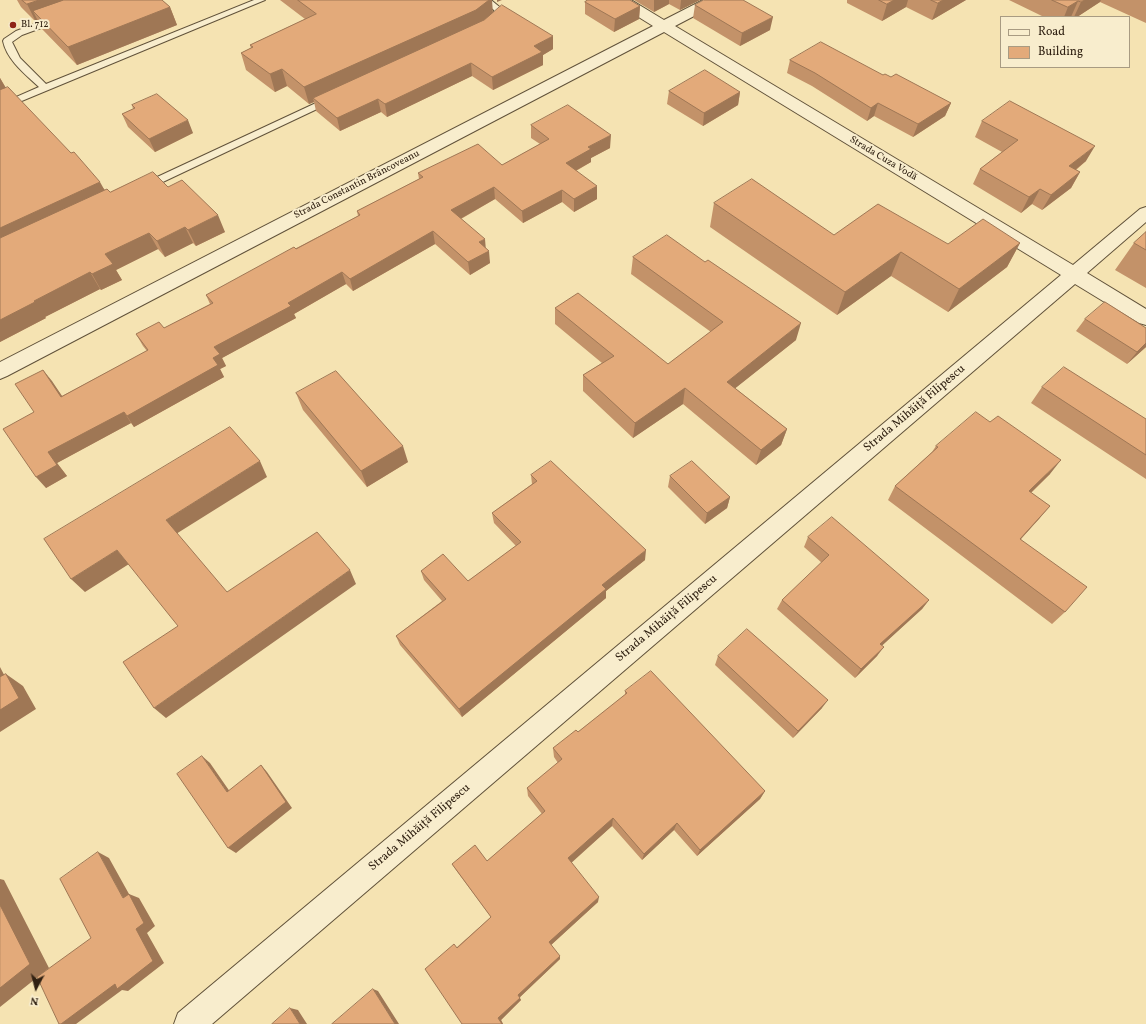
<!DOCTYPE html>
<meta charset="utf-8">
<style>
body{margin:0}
#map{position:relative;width:1146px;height:1024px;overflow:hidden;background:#f5e3b2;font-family:Vollkorn,serif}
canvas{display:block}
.legend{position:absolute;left:1000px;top:16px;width:130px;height:52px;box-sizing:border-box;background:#f8edcd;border:1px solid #a89b82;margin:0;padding:5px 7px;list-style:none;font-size:12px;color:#302112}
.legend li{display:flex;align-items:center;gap:8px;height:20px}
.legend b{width:20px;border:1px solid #a89b82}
.north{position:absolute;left:16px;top:968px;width:40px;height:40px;-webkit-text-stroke:3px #f8edcd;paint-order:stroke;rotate:187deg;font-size:11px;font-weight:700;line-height:16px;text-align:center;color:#302112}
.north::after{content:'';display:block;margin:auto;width:14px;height:18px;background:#302112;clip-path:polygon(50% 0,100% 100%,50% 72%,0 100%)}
</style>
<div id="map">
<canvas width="1146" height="1024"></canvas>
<ul class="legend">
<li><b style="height:5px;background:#f8edcd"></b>Road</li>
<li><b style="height:11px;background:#e3aa7a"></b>Building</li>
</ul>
<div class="north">N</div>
</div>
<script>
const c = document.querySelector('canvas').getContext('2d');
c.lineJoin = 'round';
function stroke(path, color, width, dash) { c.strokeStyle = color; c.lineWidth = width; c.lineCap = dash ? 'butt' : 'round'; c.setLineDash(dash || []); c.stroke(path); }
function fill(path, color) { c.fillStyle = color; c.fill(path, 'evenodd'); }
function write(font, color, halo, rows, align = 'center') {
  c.font = font + ' Vollkorn,serif'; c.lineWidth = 4; c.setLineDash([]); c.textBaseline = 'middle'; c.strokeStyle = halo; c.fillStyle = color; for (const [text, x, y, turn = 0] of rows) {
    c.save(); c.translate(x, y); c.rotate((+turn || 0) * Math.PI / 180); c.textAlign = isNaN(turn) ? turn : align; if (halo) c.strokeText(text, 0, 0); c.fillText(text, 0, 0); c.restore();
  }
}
const lane = new Path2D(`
 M254,0H265L0,110V104L39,87C25,74 7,60 3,41L4,39L16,31L54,17L57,16L61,19L60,21L22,35L12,42L20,58L46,84Z
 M481,0H491L502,9L503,16L496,24L493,25L489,22L495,16L494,10Z
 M331,96L334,97L336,99L334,101L148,189L144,190L139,187L140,185Z`);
const street = new Path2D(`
 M614,0H631L664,20L703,0H721L719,3L675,26L1073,265L1140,209L1146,207V222L1087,273L1146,309V325L1139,323L1075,284L212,1024H174L178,1013L1061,275L664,32L7,376L0,379V362L653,26L616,3Z`);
const wall = new Path2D(`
 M17,0H162L170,7L177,25L77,65L42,29L38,21L36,22L21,7Z
 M280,0H488L493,12L553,49L543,55V65L493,90L472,76L387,117L381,112L340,131L316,111L314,102L309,104L287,86L275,92L246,70L241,53L251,48L250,45L305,19Z
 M586,0H630L640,6L639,19L614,32L585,14V2L586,1Z
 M634,0H700L680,10L669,4L654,12Z
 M847,0H966L932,20L906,7L882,21L847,3Z
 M1009,0H1146V23L1100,2L1077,17H1044Z
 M695,5L770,30L740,46L693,18Z
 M790,60L883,75L891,77L951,103L945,116L913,137L874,116L867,121L812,86L787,73Z
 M0,78L6,88L105,190L110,192L168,187L225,232L196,246L193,243L165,257L158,249L116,270L122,280L101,290L100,289L45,317L46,318L0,342Z
 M669,91L740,92L738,105L703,126L667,104Z
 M132,105L193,133L155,152L128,127L122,114L133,109Z
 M982,121L1086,161L1076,170L1080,172L1071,188L1042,210L1032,204L1021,213L973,184L980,169L1002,152L975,137Z
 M531,125L610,148L591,158V162L576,171L597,199L574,212L562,202L523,223L495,199L461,219L486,248L490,263L470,275L435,244L353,291L346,284L294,314L296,318L222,358L226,366L220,369L224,377L134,427L131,423L57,463L67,476L46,488L34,412L43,370L62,396L147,351L143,346L136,334L164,328L210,304L206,295L358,216L357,211L419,179L418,173L502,165L540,144L531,138Z
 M714,203L834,235L948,244L1020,243L1007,267L948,312L891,276L837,315L710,227Z
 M1146,232V288L1115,270L1134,243Z
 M633,257L796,340L735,388L787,429L781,445L756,465L683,404L633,438L583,391V375L602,363L555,324V308L668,364L711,332L631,274Z
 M1085,319L1146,328V347L1127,364L1076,331Z
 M1042,387L1146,419V479L1031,403Z
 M296,393L408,462L367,487L303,410Z
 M936,446L1050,474L1031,493L1050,506L1021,539L1065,612L1052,624L888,500L895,486L932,452Z
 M531,475L645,560L606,591V598L462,717L400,645L396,636L442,601L424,580L421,571L468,581L516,546L494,523L492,513L532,484Z
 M670,476L730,497L727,508L705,524L668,487Z
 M808,537L929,600L922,609L882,645L877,656L855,678L777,609L782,600L822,563L804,547Z
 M718,656L822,708L793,738L715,665Z
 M625,691L765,791L760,799L697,856L674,830L642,860L612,826L571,862L598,902L551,945L560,959L519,998L521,1000L501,1020L503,1024H462L457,947L491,917L456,870L452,864L487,861L542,814L528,796L527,788L558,763L554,757L553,748L578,732L625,695Z`);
const shadedWall = new Path2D(`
 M39,0H82L33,11L38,21L36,22L27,4Z
 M489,0H492L493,14L477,27L313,98L314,102L309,104L304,87Z
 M497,0H502L497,2Z
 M654,0H669V4L654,12Z
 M681,0H700L680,10Z
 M894,0H908L906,7L882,21L887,4Z
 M943,0H966L932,20L938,3Z
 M1085,0H1101L1100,2L1077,17H1074L1081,2Z
 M1078,1L1071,17H1064L1068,7Z
 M640,6L639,19L614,32L615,19Z
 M170,7L177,25L77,65L68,47Z
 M773,17L770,30L740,46L742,33Z
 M553,36V49L543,55V65L493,90L492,77L534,46Z
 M471,63L472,76L387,117L385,104Z
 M282,69L287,86L275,92L270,74Z
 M0,78L11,97L0,102Z
 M740,92L738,105L703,126L704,113Z
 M378,99L381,112L340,131L337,118Z
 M878,103L874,116L867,121L871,108Z
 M951,103L945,116L913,137L918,124Z
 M188,120L193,133L155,152L149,139Z
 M611,135L610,148L591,158V162L566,176V163L588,147Z
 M1095,146L1086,161L1060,182L1069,166Z
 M1080,172L1071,188L1042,210L1051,195Z
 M100,182L109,198L0,250V228Z
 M597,186V199L574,212V199Z
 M494,187L495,199L453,223L451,210Z
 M1040,189L1032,204L1021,213L1029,197Z
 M562,190V202L523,223L522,211Z
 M218,215L225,232L196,246L188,230Z
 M185,227L193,243L165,257L157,241Z
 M433,231L435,244L353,291L350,279Z
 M149,233L158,249L116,270L122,280L101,290L92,274L105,254Z
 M485,239L486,251L479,242Z
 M1020,243L1007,267L948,312L959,289Z
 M489,251L490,263L470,275L468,262Z
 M901,252L891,276L837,315L845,292Z
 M90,272L100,289L45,317L46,318L0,342V320L34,301Z
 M342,272L346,284L294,314L296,318L222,358L226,366L220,369L224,377L134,427L127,416L213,358L214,347L288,303Z
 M801,323L796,340L723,398L727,382Z
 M1146,343V347L1127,364L1137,352Z
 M43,370L52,381L70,408L61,397Z
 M685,388L683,404L633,438L635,423Z
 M124,412L131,423L57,463L67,476L46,488L36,477L48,452Z
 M787,429L781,445L756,465L761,450Z
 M403,446L408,462L367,487L361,471Z
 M1061,460L1050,474L1018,505L1029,491Z
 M260,461L267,477L176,534L166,520Z
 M730,497L727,508L705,524L707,513Z
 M1050,506L1039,519L1009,552L1020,539Z
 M117,550L129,564L85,592L71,579Z
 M646,550L645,560L606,591V598L462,717L459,709L602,585Z
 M350,570L356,584L166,718L154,708Z
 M929,600L922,609L874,653L880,644Z
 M884,647L877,656L855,678L861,669Z
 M0,667L13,692L0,684Z
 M6,674L23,686L36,709L0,732V710Z
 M828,700L822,708L793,738L798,731Z
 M202,756L210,763L235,799L227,792Z
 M261,765L267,772L292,808L236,853L228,848Z
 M765,791L760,799L697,856L700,850Z
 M613,818L612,826L569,865L568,858Z
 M677,823L674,830L642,860L644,854Z
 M98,852L109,858L129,894L139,898L155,926L147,933L164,963L128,991L122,990L76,1024H61L136,929L123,898Z
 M0,879L4,880L49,968L0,1007Z
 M599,897L598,902L550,946L549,942Z
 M560,956V959L519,998L518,995Z
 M373,989L378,991L399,1024H395Z
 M520,998L521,1000L501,1020L503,1024H502L498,1018Z
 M290,1008L298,1010L307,1024H300Z`);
const building = new Path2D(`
 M22,0H39L27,4Z
 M64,0H162L170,7L68,47L33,11Z
 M298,0H489L476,10L304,87L282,69L270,74L241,53L253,47L250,45L316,14Z
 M588,0H630L640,6L615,19L585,2Z
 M704,0H743L773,17L742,33L695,5Z
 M879,0H894L887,4Z
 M931,0H943L938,3Z
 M1052,0H1085L1081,2L1078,1L1068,7Z
 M502,5L553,36L534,46L542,52L492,77L471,63L385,104L378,99L337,118L313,98L484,20Z
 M821,42L883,75L885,74L891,77L896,74L951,103L918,124L878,103L871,108L815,73L790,60Z
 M705,70L740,92L704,113L669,91Z
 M8,87L71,153L74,152L100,182L0,228V90Z
 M157,94L188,120L149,139L122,114L135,108L132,105Z
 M1010,101L1095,146L1069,166L1080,172L1051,195L1040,189L1029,197L980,169L1018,140L982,121Z
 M568,105L611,135L588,147L591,149L566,163L597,186L574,199L562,190L522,211L494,187L451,210L485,239L479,242L489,251L468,262L433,231L350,279L342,272L288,303L291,306L214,347L220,354L213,358L218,365L127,416L124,412L48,452L57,465L36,477L3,429L34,412L15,384L43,370L61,397L148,350L136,334L159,322L164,328L213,303L206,295L294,247L296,249L360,215L357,211L423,177L418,173L478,144L502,165L549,139L531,125Z
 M153,172L168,187L182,180L218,215L188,230L185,227L157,241L149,233L105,254L113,264L92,274L90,272L34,301L35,302L0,320V238L107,189L110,192Z
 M752,179L834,235L878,204L948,244L983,219L1020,243L959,289L901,252L845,292L714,203Z
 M1146,232V250L1134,243Z
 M667,235L705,262L708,260L801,323L727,382L787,429L761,450L685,388L635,423L583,375L614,356L555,308L578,293L668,364L723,322L633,257Z
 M1105,302L1146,328V343L1137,352L1085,319Z
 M1064,367L1146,419V455L1042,387Z
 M336,371L403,446L361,471L296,393Z
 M976,412L990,422L998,416L1061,460L1029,491L1050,506L1020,539L1087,587L1065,612L895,486L938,447L936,446Z
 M230,427L260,461L166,520L227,592L317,532L350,570L154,708L123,662L178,626L117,550L71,579L44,539Z
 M551,461L646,550L602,585L606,589L459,709L396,636L446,599L421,571L443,554L468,581L521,542L492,513L537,481L531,475Z
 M692,461L730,497L707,513L670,476Z
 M832,517L929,600L880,644L884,647L861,669L782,600L829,555L808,537Z
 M747,629L828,700L798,731L718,656Z
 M651,671L765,791L700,850L677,823L644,854L613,818L568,858L599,897L549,942L560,956L518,995L520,998L498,1018L502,1024H462L425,969L454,944L457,948L491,917L452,864L475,845L487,861L545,811L527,788L562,759L553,748L576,730L578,732L627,693L625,691Z
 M6,674L19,698L0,710V677Z
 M202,756L227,792L261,765L286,802L228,848L177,774Z
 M98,852L123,898L129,894L144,923L136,929L153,961L117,989L115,984L61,1024H59L37,977L91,938L60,879Z
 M0,905L30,964L0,988Z
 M373,989L395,1024H332Z
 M290,1008L300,1024H272Z`);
const markers = [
 [13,25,4,"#8f2418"]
];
const farPoinames = [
 ["Bl. 712",21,25]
];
const farStreetnames = [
 ["Strada Cuza Vodă",883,159,31],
 ["Strada Constantin Brâncoveanu",357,185,-27]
];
const streetNames = [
 ["Strada Mihăiță Filipescu",915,409,-40],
 ["Strada Mihăiță Filipescu",667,619,-40],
 ["Strada Mihăiță Filipescu",420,828,-40]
];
stroke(lane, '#61523a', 2);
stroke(street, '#61523a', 2);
fill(lane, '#f8edcd');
fill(street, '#f8edcd');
fill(wall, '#c39269');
fill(shadedWall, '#9f7755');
fill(building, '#e3aa7a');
stroke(building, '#9f7755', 1);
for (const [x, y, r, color] of markers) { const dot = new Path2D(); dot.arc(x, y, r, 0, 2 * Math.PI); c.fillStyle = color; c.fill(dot); stroke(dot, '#f8edcd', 1.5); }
write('10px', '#302112', '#f8edcd', farPoinames, 'left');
write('10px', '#302112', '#f8edcd', farStreetnames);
write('12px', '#302112', '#f8edcd', streetNames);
</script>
